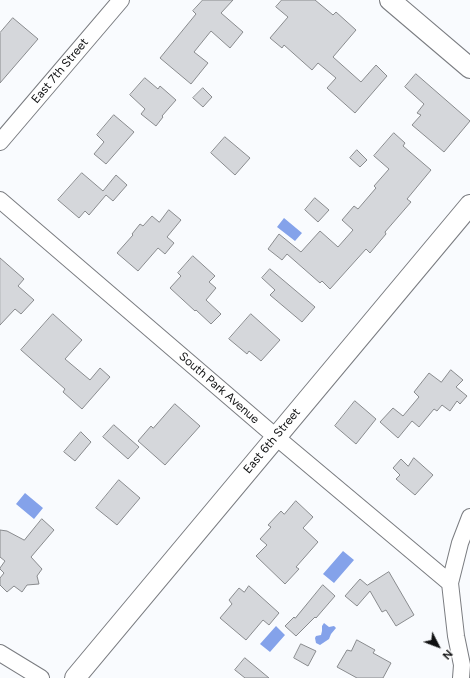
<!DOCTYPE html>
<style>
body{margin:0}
#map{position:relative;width:470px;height:678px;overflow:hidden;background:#f9fbfe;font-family:Figtree,sans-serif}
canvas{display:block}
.north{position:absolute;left:418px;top:626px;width:40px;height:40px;-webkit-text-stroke:3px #fff;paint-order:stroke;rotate:132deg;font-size:11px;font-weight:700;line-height:16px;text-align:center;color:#101112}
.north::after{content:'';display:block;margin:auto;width:14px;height:18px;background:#101112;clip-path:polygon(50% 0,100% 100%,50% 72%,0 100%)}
</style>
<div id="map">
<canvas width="470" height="678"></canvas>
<div class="north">N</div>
</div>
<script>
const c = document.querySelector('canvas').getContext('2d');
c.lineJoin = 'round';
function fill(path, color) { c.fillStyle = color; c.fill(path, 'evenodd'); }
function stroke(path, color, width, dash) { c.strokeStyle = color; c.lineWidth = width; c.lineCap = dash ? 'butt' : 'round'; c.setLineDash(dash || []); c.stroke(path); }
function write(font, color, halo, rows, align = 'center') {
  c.font = font + ' Figtree,sans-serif'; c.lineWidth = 3; c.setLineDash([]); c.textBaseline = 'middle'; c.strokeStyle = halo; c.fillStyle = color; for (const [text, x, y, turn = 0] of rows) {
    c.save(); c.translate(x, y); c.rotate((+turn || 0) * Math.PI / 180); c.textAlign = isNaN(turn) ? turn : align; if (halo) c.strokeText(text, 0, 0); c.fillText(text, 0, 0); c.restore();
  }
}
const water = new Path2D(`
 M284,218L302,233L295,241L277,227Z
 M25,493L43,508L34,519L16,504Z
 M343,551L354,560L334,583L323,574Z
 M324,623L329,627L334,626L336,628L331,634L329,639L320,645L316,643L315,638L316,636L321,635L322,631V626Z
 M276,626L285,635L270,652L260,644Z`);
const building = new Path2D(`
 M203,0H233L221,13L243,32L230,48L211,31L194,52L208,63L191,84L160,58L196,14L193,11Z
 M282,0H315L333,15L336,12L356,30L333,57L361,82L376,65L387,76L355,113L327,88L336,78L318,63L312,70L284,45L282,48L270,38L288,17L276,7Z
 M13,18L38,39L0,83V33Z
 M416,74L470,121L444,152L412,125L421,115L417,113L424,104L405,87Z
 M145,78L158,89L160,86L176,100L162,116L163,117L156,126L141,114L145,109L130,95Z
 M203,88L212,97L203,107L193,98Z
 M114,115L134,132L106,164L94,154L104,142L97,135Z
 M394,133L405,143L403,146L431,170L407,199L411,202L385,232L386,234L370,253L366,249L330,289L322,281L320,283L287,254L282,260L268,249L279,234L301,252L320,231L338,247L353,230L342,220L354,206L358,209L376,188L374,186L389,169L374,156Z
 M225,137L250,158L235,175L211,153Z
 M357,150L367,160L360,167L350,158Z
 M82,173L103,191L116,175L127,185L113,201L106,195L89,215L85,211L79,218L58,200Z
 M315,198L329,210L318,222L305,210Z
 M169,210L181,220L167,237L174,243L165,254L158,248L138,271L117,253L133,235L132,234L140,224L143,226L152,216L159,222Z
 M193,256L215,276L209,282L216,288L206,300L221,314L211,324L196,310L195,311L170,288L181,276L178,273Z
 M0,258L24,279L18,286L34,300L21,314L15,309L0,325Z
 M270,269L315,307L302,322L270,295L275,290L262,278Z
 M53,314L82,340L65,359L90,380L100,368L110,377L82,409L63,392L65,389L21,350Z
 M251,314L280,340L261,361L249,351L247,354L229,339Z
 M451,370L463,380L456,387L467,396L460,404L457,401L450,411L442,405L437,411L434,409L419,427L412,421L398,438L380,422L393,408L403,416L419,397L414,392L429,373L441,382Z
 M355,401L376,419L356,444L335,426Z
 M175,404L200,426L165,465L138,441L151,426L153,428Z
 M114,425L139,447L128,459L103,437Z
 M81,432L91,442L75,461L64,452Z
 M414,458L433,475L415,495L396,479L400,475L393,468L401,459L408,466Z
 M119,480L140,498L117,525L96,508Z
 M296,501L313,517L303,528L318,542L296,567L299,569L285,584L256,556L267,545L260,539L271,527L268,525L281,511L284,514Z
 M42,519L54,530L31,557L42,569L37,576L39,584L27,585L22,592L14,586L7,592L0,585V578L4,573L0,569V568L5,561L0,557V530L7,531L24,540Z
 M389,572L414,615L396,626L386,610L382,612L370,591L357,606L345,596L360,579L367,585Z
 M323,585L335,596L316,618L315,617L296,636L285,626L294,617L295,618Z
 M249,586L279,613L269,625L263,620L246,640L220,618L232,604L229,600L239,588L244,592Z
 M357,640L375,650L373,653L391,663L383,678H357L337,667L347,650L351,651Z
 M301,644L316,651L308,666L294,658Z
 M245,658L269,678H245L235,670Z`);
const minor = new Path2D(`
 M0,142L121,0
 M0,200L276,437L450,583L456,636L462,665L461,678
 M450,583L460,543L470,517
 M0,653L41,678`);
const tertiary = new Path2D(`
 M390,0L470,68
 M75,678L470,205`);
const streetNames = [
 ["East 7th Street",60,71,-50],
 ["South Park Avenue",219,388,41],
 ["East 6th Street",272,441,-50]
];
fill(water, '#84a2ea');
fill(building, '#d5d7db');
stroke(building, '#898b8e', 1);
stroke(minor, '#7a7c80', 18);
stroke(tertiary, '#7a7c80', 22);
stroke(minor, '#fff', 16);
stroke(tertiary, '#fff', 20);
write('12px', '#101112', '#fff', streetNames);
</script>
